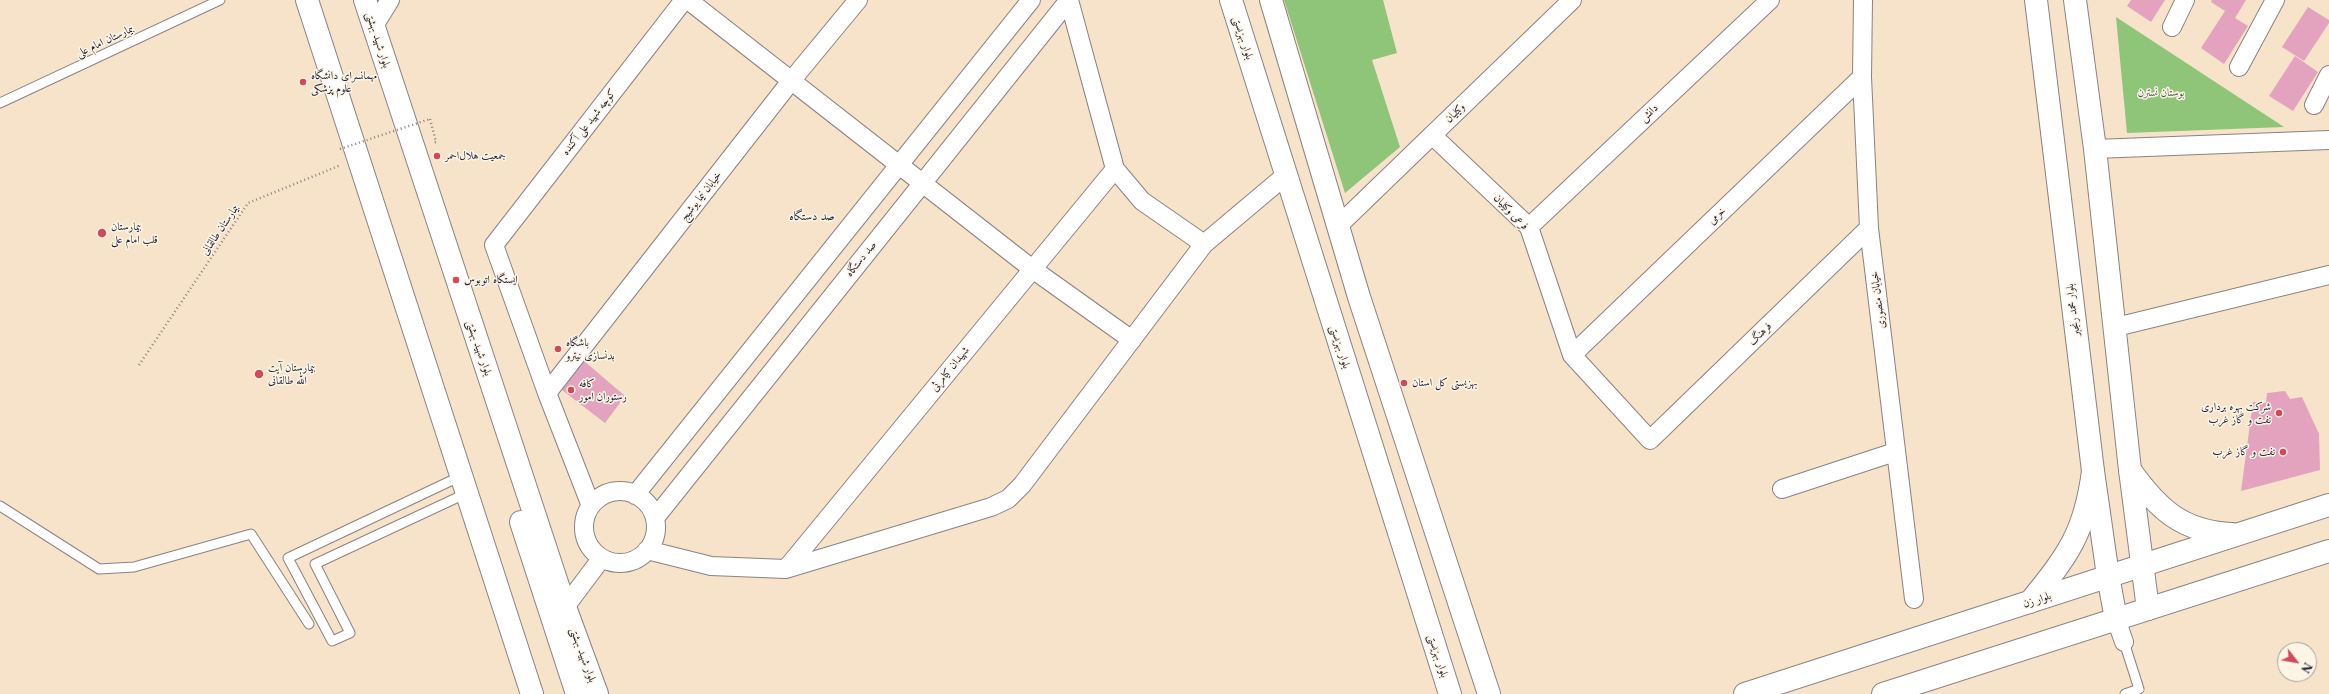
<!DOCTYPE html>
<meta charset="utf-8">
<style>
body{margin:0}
#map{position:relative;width:2329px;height:694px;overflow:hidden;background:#f6e3c9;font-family:"Libre Caslon Text",serif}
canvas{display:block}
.north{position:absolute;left:2277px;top:642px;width:40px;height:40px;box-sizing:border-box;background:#fcf5e5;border:1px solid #a5a1a1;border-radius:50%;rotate:121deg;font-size:11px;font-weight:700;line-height:16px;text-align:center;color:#22223b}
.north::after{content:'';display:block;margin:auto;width:14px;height:18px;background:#d1495b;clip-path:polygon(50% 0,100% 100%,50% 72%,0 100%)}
</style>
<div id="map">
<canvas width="2329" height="694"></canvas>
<div class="north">N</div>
</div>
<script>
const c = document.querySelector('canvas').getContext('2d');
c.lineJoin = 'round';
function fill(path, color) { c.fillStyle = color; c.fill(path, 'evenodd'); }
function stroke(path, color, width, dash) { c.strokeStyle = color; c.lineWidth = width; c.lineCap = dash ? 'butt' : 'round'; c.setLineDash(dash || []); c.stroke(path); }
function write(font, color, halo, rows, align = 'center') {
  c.font = font + ' "Libre Caslon Text",Amiri,serif'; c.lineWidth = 3; c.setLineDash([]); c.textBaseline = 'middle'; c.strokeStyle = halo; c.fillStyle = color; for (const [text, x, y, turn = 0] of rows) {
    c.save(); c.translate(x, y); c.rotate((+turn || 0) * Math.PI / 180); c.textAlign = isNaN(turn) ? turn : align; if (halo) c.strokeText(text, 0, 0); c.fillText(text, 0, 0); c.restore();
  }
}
const green = new Path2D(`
 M1284,0H1383L1397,53L1372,60L1400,147L1345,193Z
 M2116,17L2284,127L2127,133Z`);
const building = new Path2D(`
 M2131,0H2165L2151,22L2127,6Z
 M2212,0H2246L2235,18L2248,26L2224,64L2201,48L2225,11L2211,2Z
 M2308,7L2329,20V23L2304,61L2282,47Z
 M2295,56L2318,72L2293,111L2269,96Z
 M584,361L625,396L605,423L562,390Z
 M2285,391L2290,399L2302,397L2319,434L2320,470L2241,491L2253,402L2266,403L2267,393Z`);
const path = new Path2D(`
 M430,119L436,142L432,143
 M139,365L248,203L341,165`);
const service = new Path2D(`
 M0,103L220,0
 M461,476L288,558L332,641L350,633L315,564L467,493
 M0,506L99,569L134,567L251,534L309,624
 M2124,642L2139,689L2125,694`);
const minor = new Path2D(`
 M688,0L1031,268L1132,340
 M1069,0L1115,169L1142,201L1204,244L1286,175
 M1863,0L1862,77L1869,228L1914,599
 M374,26L390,0
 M2172,27L2185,0
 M2239,67L2275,0
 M2314,105L2329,75
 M1432,135L1529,227L1572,355L1650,440L1869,228
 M2095,149L2329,140
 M1338,226L1572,0
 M1529,227L1770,0
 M2116,327L2329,275
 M1572,355L1862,77
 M547,393L791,81L858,0
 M1782,489L1895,452
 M584 527a36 36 0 1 1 72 0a36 36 0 1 1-72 0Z
 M635,495L1031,0
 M591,506L547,393L494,245L684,0
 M655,518L1069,0
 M647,550L711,566L786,569L991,507L1008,499L1022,485L1204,244
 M786,569L1115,169
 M565,607L601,559
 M2116,619L2124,642`);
const tertiary = new Path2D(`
 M2036,0L2093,471L2108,576L2116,619
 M2075,0L2095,149L2130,470L2148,609`);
const secondary = new Path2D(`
 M1231,0L1450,694
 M1271,0L1359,297L1489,694
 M2130,470C2158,509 2182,532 2232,534
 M2030,602C2068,555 2085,533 2093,471
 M1745,694L2329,505
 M1883,694L2329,551`);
const primary = new Path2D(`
 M307,0L532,694
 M365,0L565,607L597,694
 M521,522L577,694`);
const pathBridge = new Path2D(`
 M340,149L430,119`);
const markers = [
 [303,82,4,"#d1495b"],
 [437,156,4,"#d1495b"],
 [102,233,5,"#d1495b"],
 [456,280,4,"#d1495b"],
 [558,349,4,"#d1495b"],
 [259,374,5,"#d1495b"],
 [1404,383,4,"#d1495b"],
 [571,390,4,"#d1495b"],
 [2279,413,4,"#d1495b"],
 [2283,452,4,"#d1495b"]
];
const streetNames = [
 ["بلوار بهزیستی",1243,38,72],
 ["بلوار شهید بهشتی",378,40,72],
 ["بیمارستان امام علی",105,41,-25],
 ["وکیلیان",1455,113,-44],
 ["دانش",1649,113,-43],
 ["کوچه شهید علی آکنده",589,122,-52],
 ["خیابان نیما یوشیج",701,196,-52],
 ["فرعی وکیلیان",1511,212,46],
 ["خرمی",1717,216,-44],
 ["بیمارستان طالقانی",220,230,-56],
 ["صد دستگاه",861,259,-51],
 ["خیابان منصوری",1878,300,-97],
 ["بلوار محمد رنجبر",2073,310,-97],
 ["فرهنگ",1760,334,-44],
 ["بلوار بهزیستی",1340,347,72],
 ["بلوار شهید بهشتی",479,348,71],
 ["شهیدان کیامرثی",950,369,-51],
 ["بلوار زن",2037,600,-18],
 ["بلوار شهید بهشتی",583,655,70],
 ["بلوار بهزیستی",1438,656,72]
];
const poiNames = [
 ["مهمانسرای دانشگاه",311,76],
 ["علوم پزشکی",311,89],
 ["جمعیت هلال‌احمر",445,156],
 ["بیمارستان",111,227],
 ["قلب امام علی",111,240],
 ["ایستگاه اتوبوس",464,280],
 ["باشگاه",566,343],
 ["بدنسازی نیترو",566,356],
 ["بیمارستان آیت",268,368],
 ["الله طالقانی",268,381],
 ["بهزیستی کل استان",1412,383],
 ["کافه",579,384],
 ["رستوران امور",579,397],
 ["شرکت بهره برداری",2271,407,"right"],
 ["نفت و گاز غرب",2271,420,"right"],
 ["نفت و گاز غرب",2275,452,"right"]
];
const parkNames = [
 ["بوستان نسترن",2161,93]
];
const neighbourhoodNames = [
 ["صد دستگاه",812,217]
];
fill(green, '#8ec579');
fill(building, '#e3a3be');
stroke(service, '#8c8282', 11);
stroke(minor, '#8c8282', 20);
stroke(tertiary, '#8c8282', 24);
stroke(secondary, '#8c8282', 24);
stroke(primary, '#8c8282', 24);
stroke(path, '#8c8282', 2.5, [1, 3]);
stroke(service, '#fff', 9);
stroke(minor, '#fff', 18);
stroke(tertiary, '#fff', 22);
stroke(secondary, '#fff', 22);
stroke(primary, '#fff', 22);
stroke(pathBridge, '#8c8282', 2.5, [1, 3]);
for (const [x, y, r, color] of markers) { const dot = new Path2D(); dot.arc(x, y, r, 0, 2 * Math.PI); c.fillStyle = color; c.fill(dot); stroke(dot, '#fcf5e5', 1.5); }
write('11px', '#22223b', '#fcf5e5', streetNames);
write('11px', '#22223b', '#fcf5e5', poiNames, 'left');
write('11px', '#485b51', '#fcf5e5', parkNames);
write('12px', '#22223b', '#fcf5e5', neighbourhoodNames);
</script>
